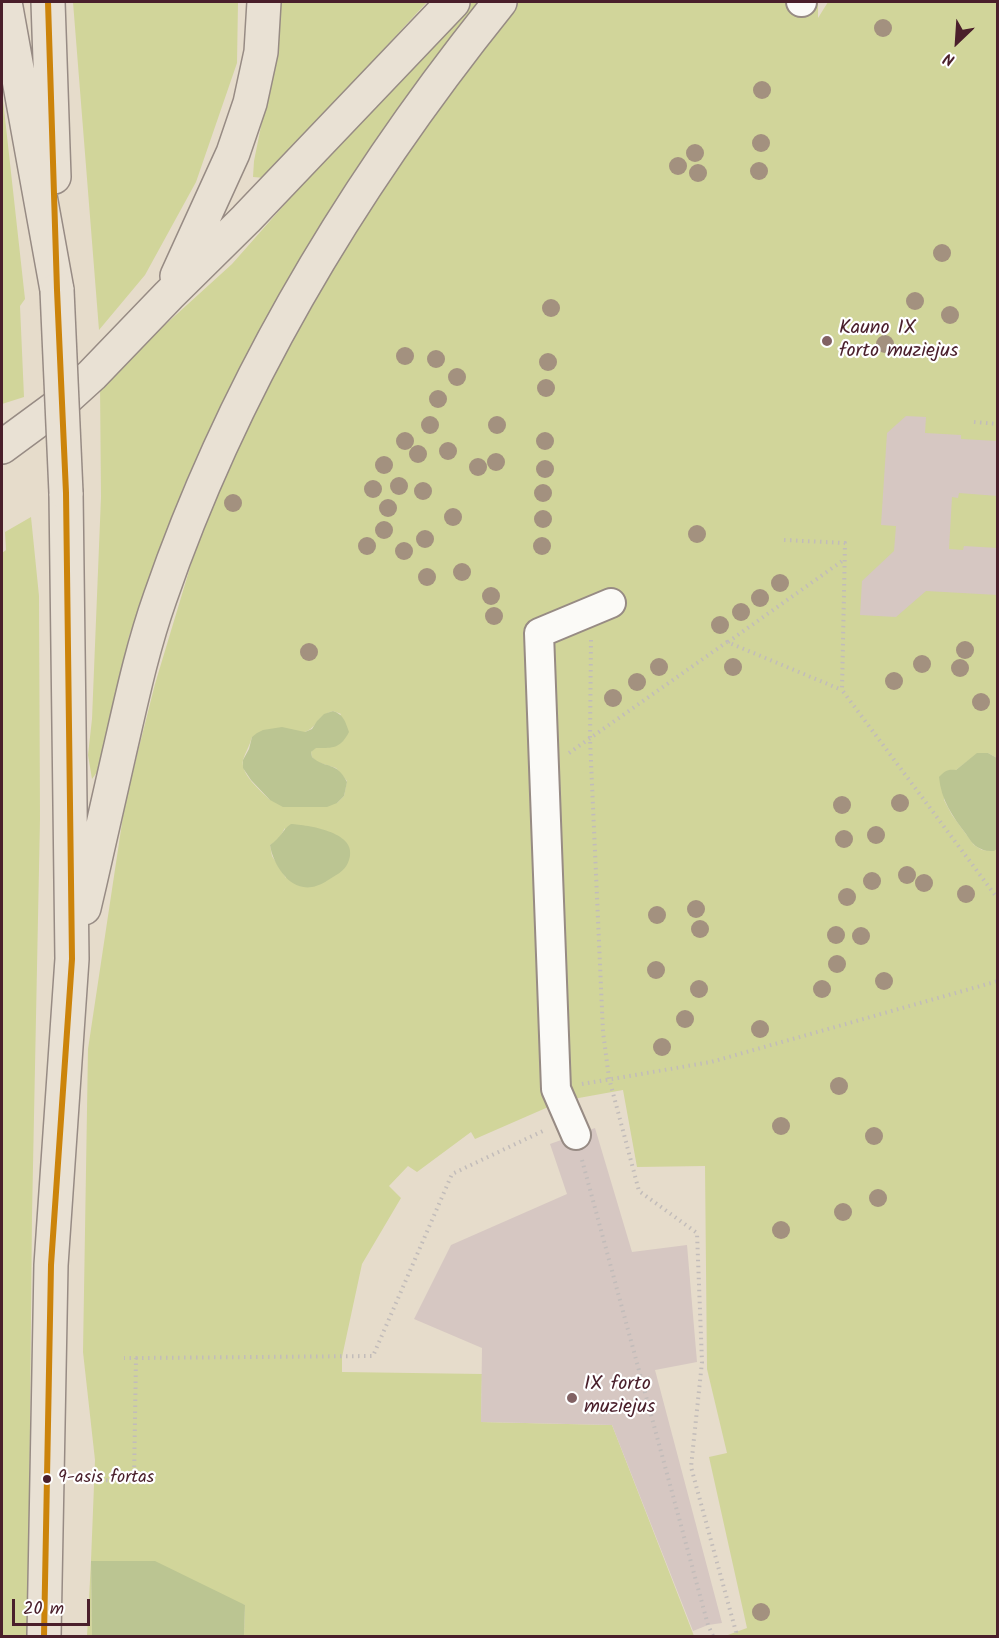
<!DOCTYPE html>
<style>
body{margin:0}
#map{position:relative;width:999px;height:1638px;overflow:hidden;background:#e6dccb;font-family:Kalam,sans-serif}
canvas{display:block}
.frame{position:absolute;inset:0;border:3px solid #4a1f2b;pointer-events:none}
.north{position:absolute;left:927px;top:12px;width:60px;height:60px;-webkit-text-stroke:4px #fff;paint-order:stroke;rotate:205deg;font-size:16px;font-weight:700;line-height:24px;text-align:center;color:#4a1f2b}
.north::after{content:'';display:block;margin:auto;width:21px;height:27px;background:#4a1f2b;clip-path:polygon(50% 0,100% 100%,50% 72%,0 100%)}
.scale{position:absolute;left:12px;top:1599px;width:78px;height:27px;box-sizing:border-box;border:3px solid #4a1f2b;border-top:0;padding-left:8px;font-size:18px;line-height:21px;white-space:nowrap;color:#4a1f2b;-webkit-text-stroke:4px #fff;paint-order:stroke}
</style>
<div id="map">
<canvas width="999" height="1638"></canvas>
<div class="frame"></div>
<div class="north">N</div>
<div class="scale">20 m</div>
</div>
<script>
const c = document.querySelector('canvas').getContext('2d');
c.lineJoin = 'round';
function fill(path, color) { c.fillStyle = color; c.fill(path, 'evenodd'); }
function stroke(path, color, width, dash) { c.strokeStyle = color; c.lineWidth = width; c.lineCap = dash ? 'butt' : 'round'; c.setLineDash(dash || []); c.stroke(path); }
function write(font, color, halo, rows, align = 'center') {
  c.font = font + ' Kalam,sans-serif'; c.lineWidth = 4.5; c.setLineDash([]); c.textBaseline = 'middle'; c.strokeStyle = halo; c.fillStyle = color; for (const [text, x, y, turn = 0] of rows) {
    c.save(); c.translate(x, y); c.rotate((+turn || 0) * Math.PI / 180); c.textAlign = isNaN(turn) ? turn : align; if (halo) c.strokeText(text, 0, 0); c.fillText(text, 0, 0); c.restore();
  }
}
const green = new Path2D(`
 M73,2H238L237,63L196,182L145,275L99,330Z
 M281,2H427L265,178L253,177L254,161L279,37Z
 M472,2H487L218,424L185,483L129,636L103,764L92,779L88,755L92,719L101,497L100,384L232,264L391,84Z
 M517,2H818V18L828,2H997V758L988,753L969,760L956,770H950L944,800L952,815L974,845L982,850L993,851L997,848V1636H725L747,1628L709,1457L727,1453L707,1369L705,1166L637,1167L623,1090L562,1101L475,1139L471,1132L417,1172L408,1166L389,1186L401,1198L362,1264L342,1357V1372L482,1374L481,1422L612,1425L694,1636H244L245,1605L91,1561L92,1636H87L91,1561L95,1460L83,1352L88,1049L125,803L155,684L192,561L233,449L286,340L412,138ZM333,711L341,714L311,752L312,757L317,762L336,768L347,781L344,796L337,803L270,800C261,791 240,774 243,760C245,753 250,745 252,737L305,732C318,727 316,716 333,711ZM285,828L286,878L272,856L270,845L278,840Z
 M2,91L25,299L20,306L24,397L2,404Z
 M31,517L39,596L40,819L32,1215L28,1636H2V553L6,550L5,532Z`);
const forest = new Path2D(`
 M333,711C344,715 345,721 349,732C340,749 333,748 316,748L311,752L312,757C325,769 337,761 347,782L344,796L337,803L327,807H283L270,800L251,780L243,768V760L249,749L252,737L257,733L263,730L282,727L305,732L312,729L317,721L324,714Z
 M977,753H988L997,758L998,848L994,851C989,851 984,851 979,848C973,845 970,840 966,834C953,817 941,800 939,777C945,771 947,769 956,770Z
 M291,824C308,825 355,832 350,856C348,867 342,872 333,877C327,881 319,886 312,887C289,891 273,864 270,845C281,838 282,830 291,824Z
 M91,1561H155L245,1605L244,1636H92Z`);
const building = new Path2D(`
 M906,416L926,417L925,433L961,435V439L998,441V496L959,493L958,498L952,497L949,549L963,550L964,546L998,548V595L926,591L896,617L860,615L862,581L894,551L896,526L881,525L887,433Z
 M595,1128L632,1252L687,1245L697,1362L655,1370L722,1623L708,1625L693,1631L612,1425L481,1422L482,1348L414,1319L451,1245L567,1194L550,1144Z`);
const path = new Path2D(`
 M974,422L998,424
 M784,540L845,543L842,690L998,899
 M591,640L590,739L603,1032L609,1078L639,1191L697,1233L702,1362L691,1467L736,1632L735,1636
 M728,642L845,559
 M569,753L727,642L842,690
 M582,1084L711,1062L998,981
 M582,1160L708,1625L713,1636
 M136,1358L373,1356L452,1174L545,1130
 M100,1480L134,1481L136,1358H124`);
const minor = new Path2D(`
 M801,2H802
 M576,1135L556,1089L539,633L611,603`);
const highway = new Path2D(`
 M5,2L57,290
 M48,2L54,177
 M177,276L233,153L250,103L261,52L264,2
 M2,447L59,405L92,375L169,295L246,219L453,2
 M84,908C96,857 107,806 119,754C131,702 142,649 160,598C235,380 356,181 500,2
 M44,1636L51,1265L72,959L66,493`);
const highwayBridge = new Path2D(`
 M57,290L66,493`);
const bus1 = new Path2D(`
 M44,1636L51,1265L72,959L66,493L57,290L48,2`);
const trees = [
 [883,28],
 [762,90],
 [761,143],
 [695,153],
 [678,166],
 [759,171],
 [698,173],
 [942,253],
 [915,301],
 [551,308],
 [950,315],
 [885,344],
 [405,356],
 [436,359],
 [548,362],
 [457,377],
 [546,388],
 [438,399],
 [430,425],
 [497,425],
 [405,441],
 [545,441],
 [448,451],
 [418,454],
 [496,462],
 [384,465],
 [478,467],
 [545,469],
 [399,486],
 [373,489],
 [423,491],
 [543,493],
 [233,503],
 [388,508],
 [453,517],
 [543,519],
 [384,530],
 [697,534],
 [425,539],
 [367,546],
 [542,546],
 [404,551],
 [462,572],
 [427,577],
 [780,583],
 [491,596],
 [760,598],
 [741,612],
 [494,616],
 [720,625],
 [965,650],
 [309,652],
 [922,664],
 [659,667],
 [733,667],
 [960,668],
 [894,681],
 [637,682],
 [613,698],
 [981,702],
 [900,803],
 [842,805],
 [876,835],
 [844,839],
 [907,875],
 [872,881],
 [924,883],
 [966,894],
 [847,897],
 [696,909],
 [657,915],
 [700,929],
 [836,935],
 [861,936],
 [837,964],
 [656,970],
 [884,981],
 [699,989],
 [822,989],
 [685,1019],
 [760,1029],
 [662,1047],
 [839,1086],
 [781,1126],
 [874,1136],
 [878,1198],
 [843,1212],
 [781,1230],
 [761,1612]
];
const markers = [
 [827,341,6,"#816163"],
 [572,1398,6,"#816163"],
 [47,1479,5,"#4a1f2b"]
];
const busNames = [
 ["9-asis fortas",58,1479]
];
const poiNames = [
 ["Kauno IX",839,330],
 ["forto muziejus",839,353],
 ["IX forto",584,1386],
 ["muziejus",584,1409]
];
fill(green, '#d1d59a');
fill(forest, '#bbc592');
fill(building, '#d6c7c2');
stroke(minor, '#978b84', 32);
stroke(highway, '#978b84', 36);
stroke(path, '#c2bcba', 4, [1.5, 4.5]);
stroke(minor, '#fbfaf7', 28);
stroke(highway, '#e9e1d4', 33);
stroke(highwayBridge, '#978b84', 36, []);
stroke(highwayBridge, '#e9e1d4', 33);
stroke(bus1, '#cc840b', 6);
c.fillStyle = '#a3917f';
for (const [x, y] of trees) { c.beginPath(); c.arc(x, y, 9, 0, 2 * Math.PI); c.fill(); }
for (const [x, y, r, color] of markers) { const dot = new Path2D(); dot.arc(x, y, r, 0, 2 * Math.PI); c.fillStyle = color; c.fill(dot); stroke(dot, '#fff', 2); }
write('18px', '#4a1f2b', '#fff', busNames, 'left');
write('20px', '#4a1f2b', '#fff', poiNames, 'left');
</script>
